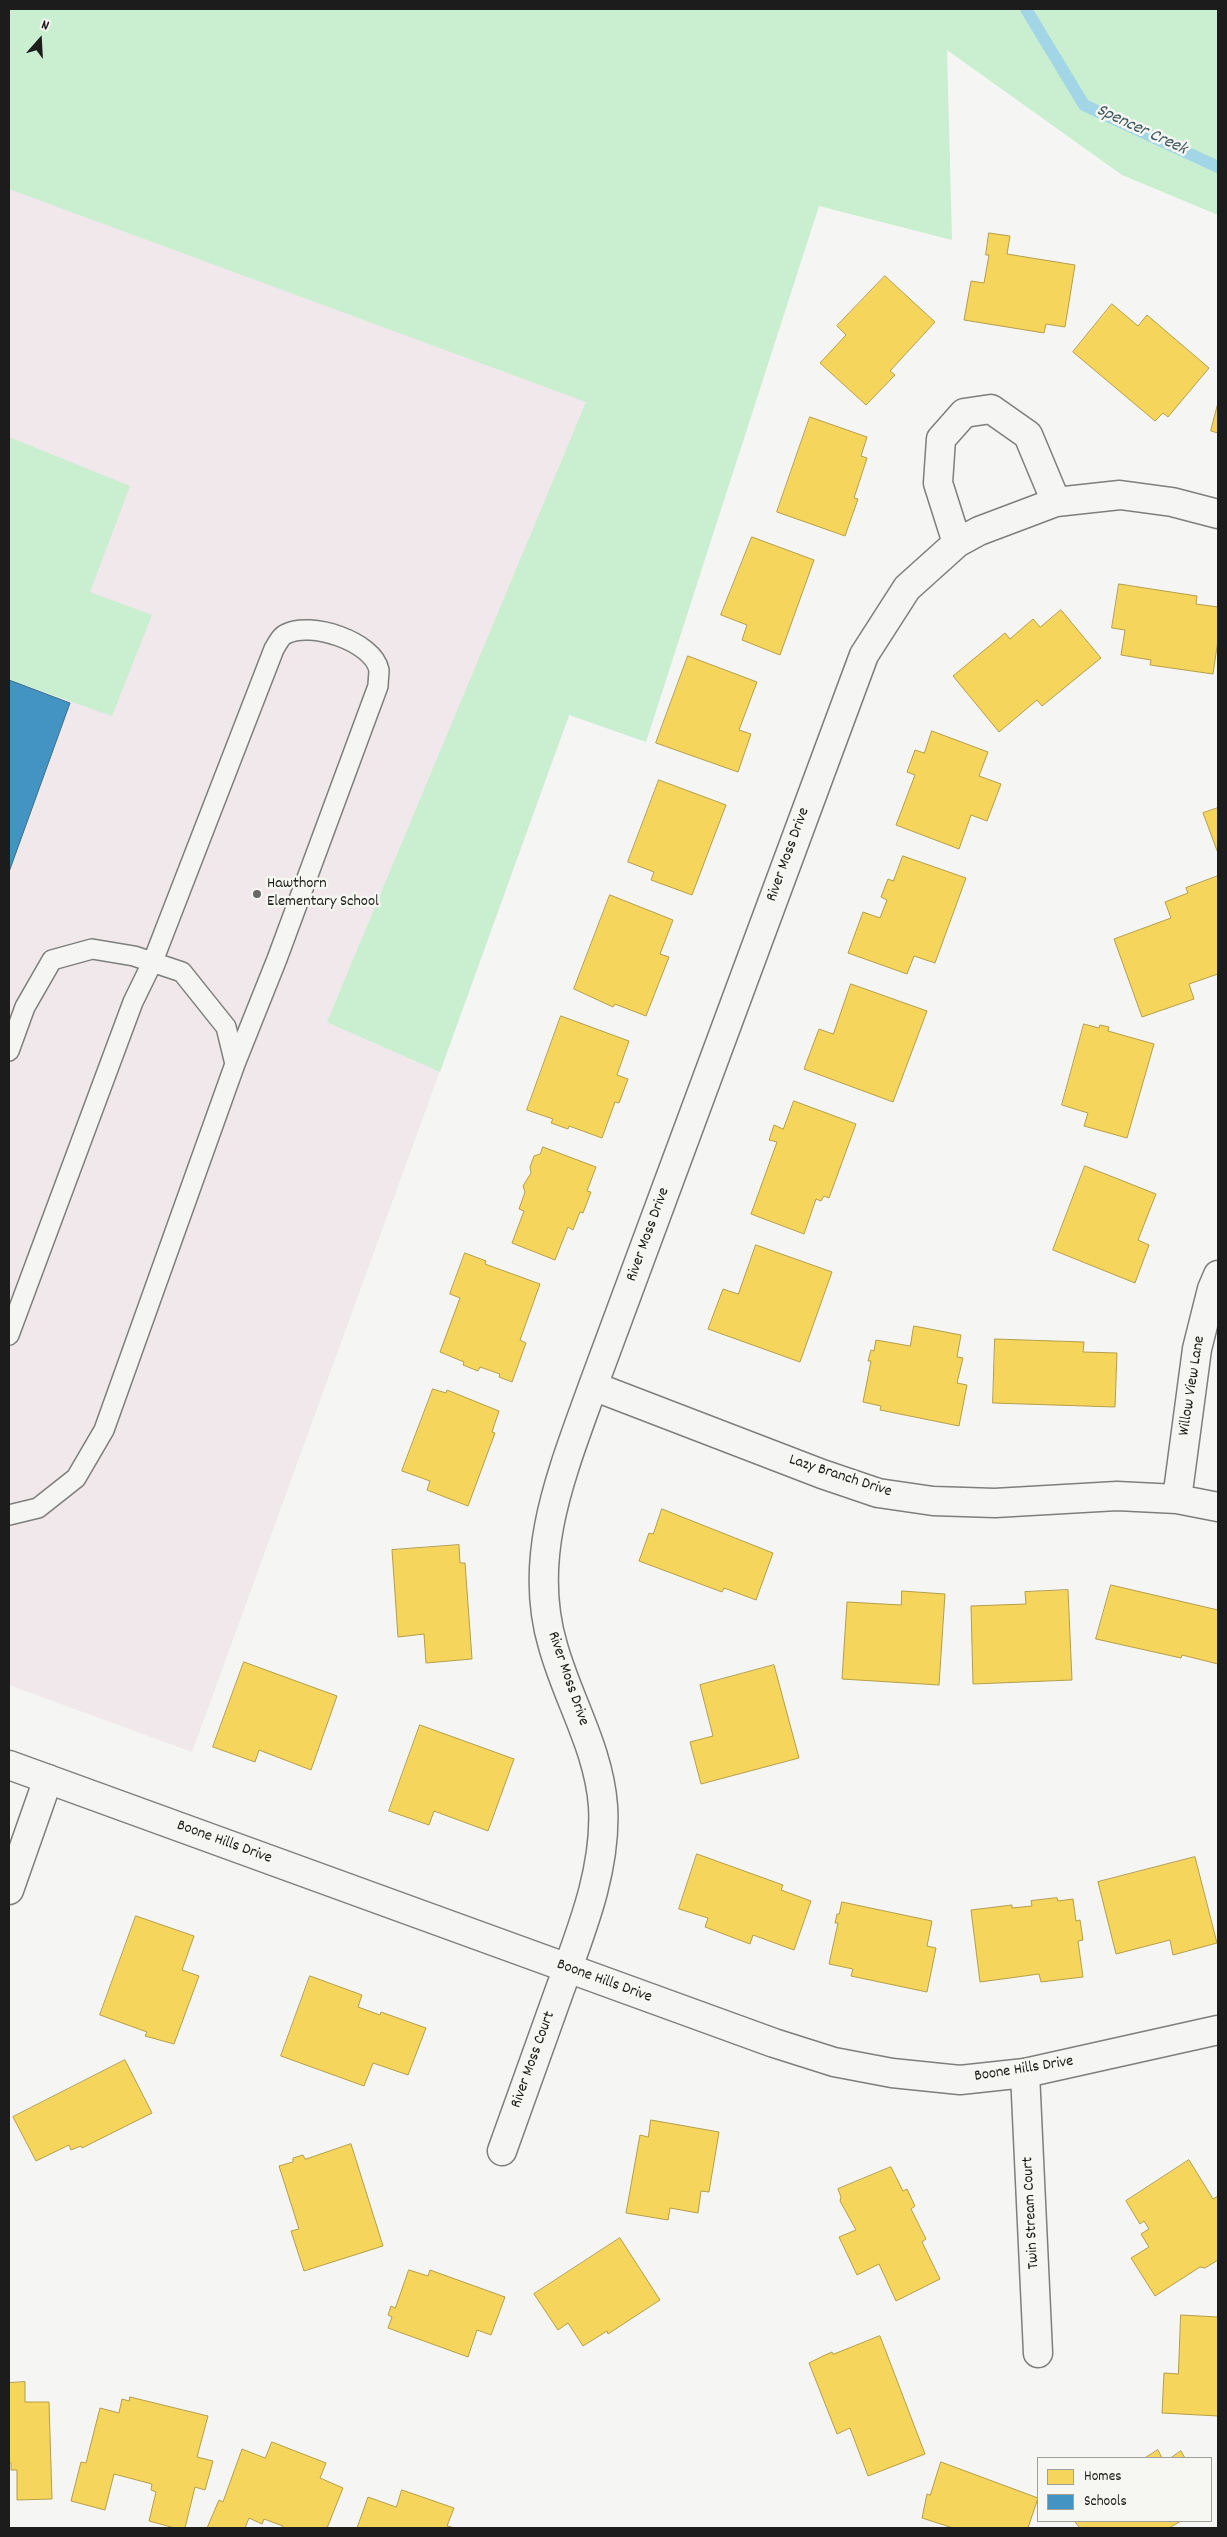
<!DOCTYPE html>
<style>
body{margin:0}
#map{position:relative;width:1227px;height:2537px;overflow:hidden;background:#f5f5f3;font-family:Dekko,sans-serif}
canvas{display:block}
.frame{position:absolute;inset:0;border:10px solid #1c1c1c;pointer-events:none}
.legend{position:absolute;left:1037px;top:2457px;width:175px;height:65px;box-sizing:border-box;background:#f6f6f2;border:1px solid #9f9f9c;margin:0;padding:6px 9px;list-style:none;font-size:15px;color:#1c1c1c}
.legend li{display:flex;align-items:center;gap:10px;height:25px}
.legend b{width:25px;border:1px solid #9f9f9c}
.north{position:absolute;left:15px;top:15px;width:50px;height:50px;-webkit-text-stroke:4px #f6f6f2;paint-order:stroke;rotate:19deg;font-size:14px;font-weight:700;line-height:20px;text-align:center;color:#1c1c1c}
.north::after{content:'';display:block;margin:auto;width:18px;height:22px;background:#1c1c1c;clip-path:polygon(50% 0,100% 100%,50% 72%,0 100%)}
</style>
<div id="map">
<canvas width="1227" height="2537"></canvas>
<div class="frame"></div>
<ul class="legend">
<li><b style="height:14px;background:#f6d55c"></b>Homes</li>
<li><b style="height:14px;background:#4393c3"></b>Schools</li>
</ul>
<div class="north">N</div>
</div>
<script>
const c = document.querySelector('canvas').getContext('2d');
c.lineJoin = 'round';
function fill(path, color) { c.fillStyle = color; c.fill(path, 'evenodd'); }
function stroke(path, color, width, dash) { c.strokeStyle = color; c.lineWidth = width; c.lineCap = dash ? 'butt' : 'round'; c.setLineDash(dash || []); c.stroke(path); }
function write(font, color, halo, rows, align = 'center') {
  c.font = font + ' Dekko,sans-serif'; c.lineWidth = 5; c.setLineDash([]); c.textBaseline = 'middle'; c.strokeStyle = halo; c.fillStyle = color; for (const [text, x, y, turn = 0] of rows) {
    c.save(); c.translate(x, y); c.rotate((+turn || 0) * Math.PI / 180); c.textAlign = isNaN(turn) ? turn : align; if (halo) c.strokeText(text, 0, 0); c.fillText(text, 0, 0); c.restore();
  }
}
const built = new Path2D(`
 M9,9L696,367L192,1752L9,1685Z`);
const green = new Path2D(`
 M9,9H1218V215L1122,175L947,50L952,240L819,206L646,742L569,715L440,1072L327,1022L586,402L9,189Z
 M9,437L130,486L90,592L152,615L112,716L9,680Z`);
const homes = new Path2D(`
 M989,233L1010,236L1007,254L1075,265L1065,327L1046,324L1044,333L964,320L971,281L984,283L989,255H986Z
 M885,276L935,322L890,371L895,375L866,405L820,363L846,335L837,326Z
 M1112,304L1138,326L1147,315L1209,368L1168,417L1163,413L1155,421L1073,352Z
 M1218,403V433L1211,431Z
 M810,417L867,437L861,456L867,458L854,498L858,499L845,536L777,512Z
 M752,537L814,560L780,655L742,640L747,625L721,615Z
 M1119,584L1197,596L1196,604L1218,607V640L1213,674L1150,665L1151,660L1121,655L1125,630L1112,628Z
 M1061,610L1101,658L1042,706L1037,700L999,732L953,676L1005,633L1010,639L1033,619L1040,627Z
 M688,656L757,682L739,730L751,734L738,772L656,743Z
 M932,731L988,752L979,776L1001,784L987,821L971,815L959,849L896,825L915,775L907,772L915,750L924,753Z
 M659,780L726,805L692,895L651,880L654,872L628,862Z
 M1218,808V853L1203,813Z
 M903,856L966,878L935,963L914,956L907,974L848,953L863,912L880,918L887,900L881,897L888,879L893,881Z
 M1218,876V974L1189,984L1194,999L1142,1017L1114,939L1171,918L1165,902L1188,893L1186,888Z
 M610,895L673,920L660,954L669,957L646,1016L615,1004L613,1007L574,989Z
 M851,984L927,1011L893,1102L804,1069L819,1029L833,1034Z
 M561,1016L629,1041L617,1075L628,1079L619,1103L615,1102L602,1138L569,1126L568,1129L551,1123L553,1119L527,1110Z
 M1084,1024L1099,1028L1100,1025L1109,1027L1108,1031L1154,1044L1127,1138L1084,1126L1088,1113L1062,1105Z
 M794,1101L856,1124L829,1198L824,1196L821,1201L816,1199L804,1234L751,1214L777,1142L769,1140L774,1125L783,1129Z
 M543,1147L596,1167L587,1191L591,1192L583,1213L580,1212L573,1230L568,1227L555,1260L512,1243L524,1211L519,1209L525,1192L523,1186L531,1173L530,1167L534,1156L540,1154Z
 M1085,1166L1156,1194L1138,1240L1149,1245L1135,1283L1053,1250Z
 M756,1245L832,1272L800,1362L708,1329L723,1289L738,1294Z
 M465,1253L486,1261L485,1264L540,1284L520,1340L526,1343L512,1382L499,1377L500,1374L480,1367L478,1371L463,1365L464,1362L440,1352L460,1298L450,1294Z
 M914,1326L961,1335L957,1357L963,1358L957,1383L967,1385L959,1426L880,1410L881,1406L863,1402L871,1361H868L871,1350L874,1351L876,1340L910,1346Z
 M995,1339L1084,1342L1083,1352L1117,1353L1115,1407L993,1403Z
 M433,1389L446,1393L447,1390L499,1411L492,1432L495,1433L468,1506L427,1490L430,1481L402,1471Z
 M662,1509L773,1553L756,1600L724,1588L722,1592L639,1561L649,1533L653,1534Z
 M459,1545L460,1563H465L472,1659L426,1663L424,1634L398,1637L392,1550Z
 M1111,1585L1218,1610V1664L1182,1655L1181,1658L1096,1639Z
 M1068,1590L1072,1680L973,1684L971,1606L1026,1604L1025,1592Z
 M902,1591L945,1594L939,1685L842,1679L847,1602L901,1605Z
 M244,1662L337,1696L311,1770L259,1750L255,1762L213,1747Z
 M774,1665L799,1758L701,1784L690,1742L713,1736L700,1685Z
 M420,1725L514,1759L488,1831L434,1811L429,1825L389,1811Z
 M697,1854L783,1885L781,1890L811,1901L794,1950L753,1935L750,1944L705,1927L708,1918L679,1909Z
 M1195,1857L1217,1943L1173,1955L1170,1940L1116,1954L1098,1882Z
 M1057,1898L1058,1901L1073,1899L1076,1921L1080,1920L1083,1940L1078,1941L1083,1977L1041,1982L1039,1974L980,1982L971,1910L1012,1905V1908L1032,1906L1031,1901Z
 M842,1902L932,1921L927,1946L936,1948L927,1992L851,1976L853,1969L829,1964L838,1923H835L837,1914H839Z
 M136,1916L194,1936L182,1970L199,1976L174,2044L145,2036L147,2032L100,2015Z
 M310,1976L362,1995L358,2007L380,2015L381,2012L426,2028L408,2075L373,2063L364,2086L281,2056Z
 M125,2060L152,2113L82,2148L81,2146L71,2150L69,2145L36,2161L13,2117Z
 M651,2120L719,2132L709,2192L701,2191L698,2213L670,2208L668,2220L626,2213L640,2135L648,2137Z
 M351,2144L383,2246L304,2271L291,2231L299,2229L279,2166L293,2162V2158L303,2155L305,2159Z
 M1189,2160L1213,2199L1218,2196V2260L1205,2268L1200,2267L1155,2296L1131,2258L1149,2247L1141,2234L1149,2229L1144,2221L1140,2224L1126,2201Z
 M891,2167L903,2191L907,2189L915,2206L911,2209L926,2239L922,2242L940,2279L896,2301L879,2264L857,2275L839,2237L856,2230L840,2201L841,2197L838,2189Z
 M620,2238L660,2300L608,2334L607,2331L583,2346L568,2323L558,2330L534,2294Z
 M409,2270L428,2276L430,2270L505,2297L491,2335L477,2330L468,2357L388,2328L392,2317L388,2315L391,2306L395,2308Z
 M1181,2315L1218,2317V2416L1162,2413L1164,2373L1178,2374Z
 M880,2336L925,2454L868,2476L850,2428L837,2434L809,2363L823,2356L832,2352L833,2354Z
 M25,2382V2402H49L52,2499L17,2500V2470H11V2463H9V2383Z
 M130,2397L208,2416L197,2457L213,2461L205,2490L195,2487L185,2528H175L149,2521L156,2492L151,2490L152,2484L114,2474L105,2510L71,2501L81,2462L86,2463L100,2408L119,2413L122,2399L129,2401Z
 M272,2442L326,2463L320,2478L343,2488L327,2528H282L283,2526L264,2519L262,2524L249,2518L245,2528H207L219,2500L223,2502L242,2449L265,2458Z
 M1158,2450L1162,2458H1145Z
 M1181,2451L1185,2458H1171Z
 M941,2462L1038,2498L1028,2528H953L922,2518L927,2494L930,2495Z
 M402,2490L454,2508L447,2526L455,2528H357L368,2497L396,2507Z
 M1075,2521H1181L1169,2528H1080Z`);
const schools = new Path2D(`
 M9,680L70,703L9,872Z`);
const stream = new Path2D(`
 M1026,9L1084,105L1218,167`);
const service = new Path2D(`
 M9,1051L25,1007L52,960L92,949L134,956L182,972L226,1027L235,1064L104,1430L76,1478L38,1508L9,1515
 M9,1335L133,1002L153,961L274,649C277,644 281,636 286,634C310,621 373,641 379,670C379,675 378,681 378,686L277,959L235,1064`);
const minor = new Path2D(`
 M957,543L938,483L941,439L964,413L991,409L1028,435L1056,502
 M593,1386L822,1474L878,1493L933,1501L995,1503L1117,1496L1177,1499L1218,1507
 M1177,1499L1197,1349L1212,1289L1218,1275
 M9,1890L48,1779
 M1025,2073L1038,2353
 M502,2151C521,2098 540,2045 559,1992C580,1934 607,1870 603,1806C599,1749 568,1700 553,1646C526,1556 563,1470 593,1386L864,655L907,588L957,543L979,531L1056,502L1120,495L1172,502L1218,514`);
const tertiary = new Path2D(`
 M9,1765L774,2043L834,2062L892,2073L960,2080L1025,2073L1218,2030`);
const markers = [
 [257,894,5,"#686867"]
];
const streetNames = [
 ["River Moss Drive",789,855,-70],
 ["River Moss Drive",649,1235,-70],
 ["Willow View Lane",1193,1386,-81],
 ["Lazy Branch Drive",840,1477,18],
 ["River Moss Drive",567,1679,71],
 ["Boone Hills Drive",224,1843,20],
 ["Boone Hills Drive",604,1982,20],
 ["River Moss Court",534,2060,-70],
 ["Boone Hills Drive",1024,2070,-9],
 ["Twin Stream Court",1032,2213,-93]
];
const poiNames = [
 ["Hawthorn",267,885],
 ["Elementary School",267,903]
];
const waterNames = [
 ["Spencer Creek",1141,131,25]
];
fill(built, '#f0e8eb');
fill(green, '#caeed0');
fill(homes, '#f6d55c');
stroke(homes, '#b59e49', 1);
fill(schools, '#4393c3');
stroke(schools, '#376f91', 1);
stroke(stream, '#a2d6e6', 12);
stroke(service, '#7e7e7d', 22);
stroke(minor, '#7e7e7d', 31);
stroke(tertiary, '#7e7e7d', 31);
stroke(service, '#f5f5f3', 19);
stroke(minor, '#f5f5f3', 28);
stroke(tertiary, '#f5f5f3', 28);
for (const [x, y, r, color] of markers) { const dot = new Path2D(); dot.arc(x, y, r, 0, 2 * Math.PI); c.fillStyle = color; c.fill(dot); stroke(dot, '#f6f6f2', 2); }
write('16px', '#1c1c1c', '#f6f6f2', streetNames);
write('16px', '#1c1c1c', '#f6f6f2', poiNames, 'left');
write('italic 18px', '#3f5961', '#f6f6f2', waterNames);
</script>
